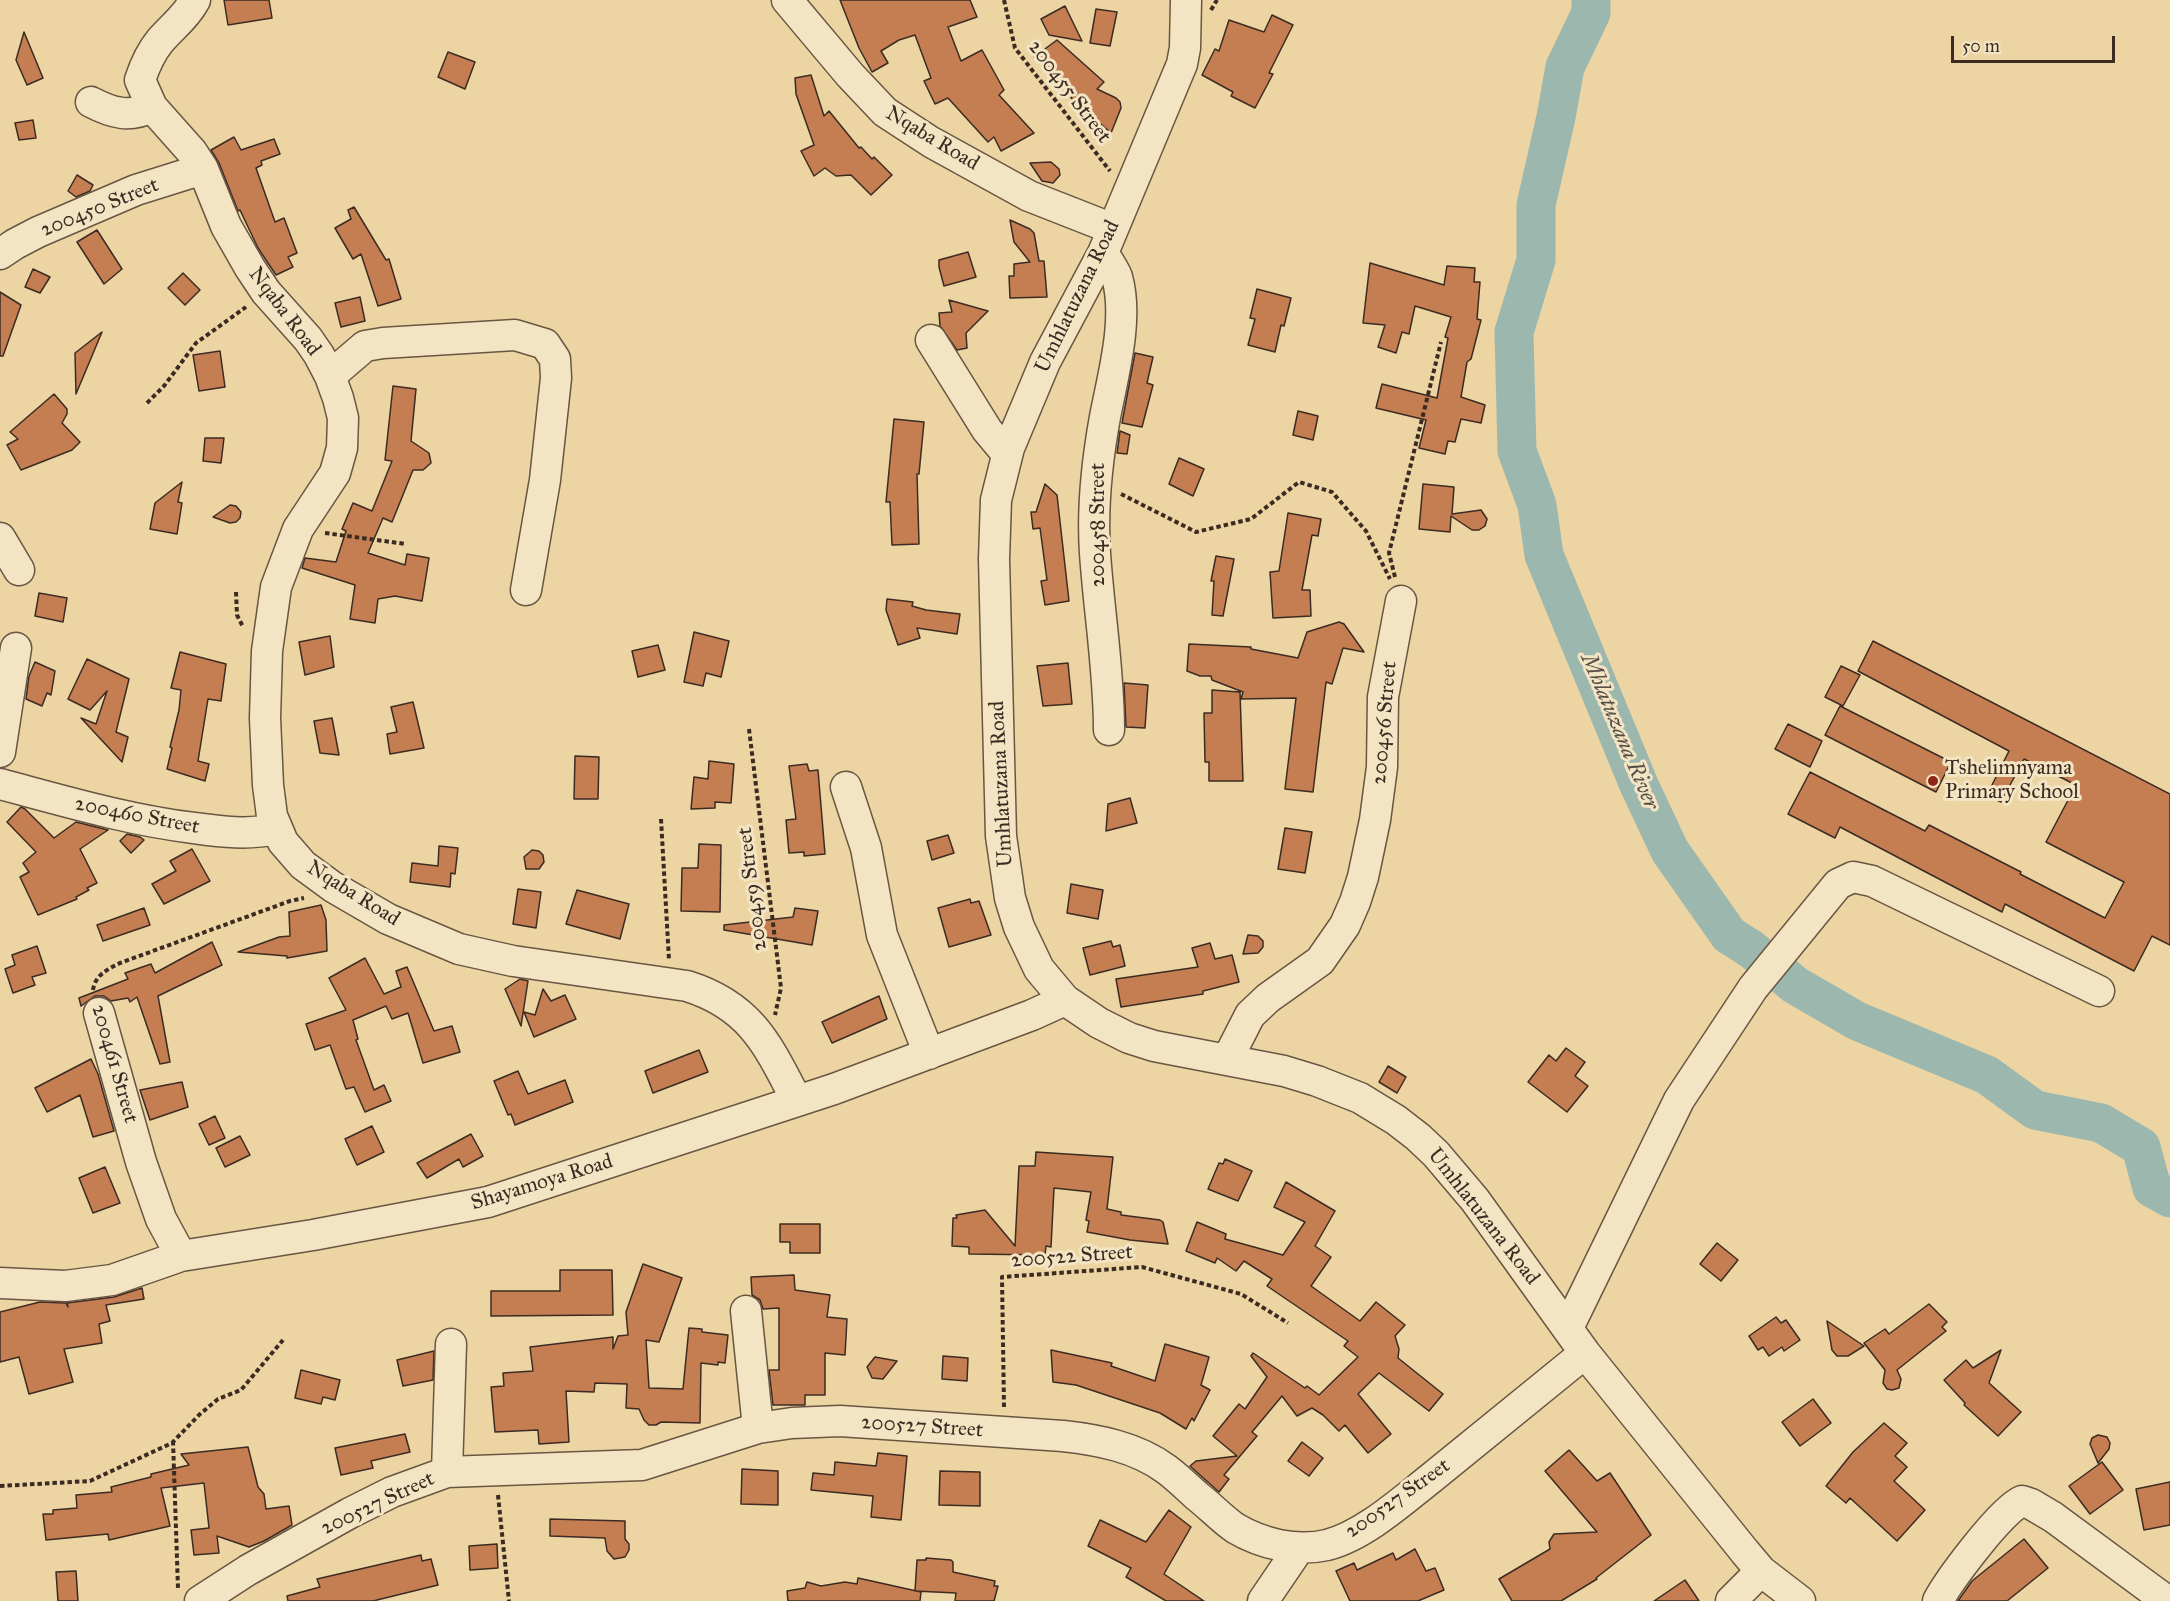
<!DOCTYPE html>
<style>
body{margin:0}
#map{position:relative;width:2170px;height:1601px;overflow:hidden;background:#edd5a3;font-family:"IM FELL Great Primer",serif}
canvas{display:block}
.scale{position:absolute;left:1951px;top:36px;width:164px;height:27px;box-sizing:border-box;border:3px solid #3c2b23;border-top:0;padding-left:8px;font-size:18px;line-height:21px;white-space:nowrap;color:#3c2b23;-webkit-text-stroke:4px #f3e4c3;paint-order:stroke}
</style>
<div id="map">
<canvas width="2170" height="1601"></canvas>
<div class="scale">50 m</div>
</div>
<script>
const c = document.querySelector('canvas').getContext('2d');
c.lineJoin = 'round';
function stroke(path, color, width, dash) { c.strokeStyle = color; c.lineWidth = width; c.lineCap = dash ? 'butt' : 'round'; c.setLineDash(dash || []); c.stroke(path); }
function fill(path, color) { c.fillStyle = color; c.fill(path, 'evenodd'); }
function write(font, color, halo, rows, align = 'center') {
  c.font = font + ' "IM FELL Great Primer",serif'; c.lineWidth = 6; c.setLineDash([]); c.textBaseline = 'middle'; c.strokeStyle = halo; c.fillStyle = color; for (const [text, x, y, turn = 0] of rows) {
    c.save(); c.translate(x, y); c.rotate((+turn || 0) * Math.PI / 180); c.textAlign = isNaN(turn) ? turn : align; if (halo) c.strokeText(text, 0, 0); c.fillText(text, 0, 0); c.restore();
  }
}
const river = new Path2D(`
 M1591,0V13L1565,67L1556,117L1536,205V260L1514,332L1517,451L1537,505L1544,555L1639,785L1670,851L1729,935L1751,949L1795,985L1857,1021L1987,1075L2035,1110L2101,1123L2141,1147L2152,1188L2170,1198`);
const building = new Path2D(`
 M224,0H269L272,18L228,25Z
 M840,0H970L977,17L948,27L961,61L982,50L1004,90L999,95L1034,133L1001,151L994,137L988,142L948,98L935,104L924,81L931,78L915,35L899,40L881,51L888,63L872,72L859,48Z
 M1065,6L1082,41L1049,35L1041,19Z
 M1096,9L1117,12L1110,46L1090,43Z
 M1272,15L1293,25L1269,73L1273,74L1255,108L1231,96L1233,92L1202,75L1215,49L1219,51L1229,20L1264,32Z
 M24,32L43,78L27,85L16,60Z
 M1057,40L1104,82L1097,89L1116,98L1120,102L1121,108L1111,133L1071,98L1074,93L1034,57Z
 M448,52L475,62L465,89L438,77Z
 M811,75L824,116L829,111L859,148L861,147L872,159L874,157L892,175L871,195L851,175L836,176L825,168L814,176L801,151L814,145L796,94L795,78Z
 M33,120L36,138L19,140L15,123Z
 M234,137L241,150L274,139L280,154L261,161L262,165L256,168L275,222L284,218L297,253L288,257L293,267L276,275L258,248L240,210L238,211L219,163L211,150Z
 M1051,162L1059,169L1060,175L1053,183L1042,181L1030,163Z
 M77,175L93,185L90,191L76,197L68,191Z
 M354,207L386,260L389,259L401,299L378,306L361,254L353,259L335,228L351,219L348,210Z
 M1010,220L1030,229L1034,233L1039,261H1044L1047,297L1010,298L1009,276H1014V264L1030,262L1014,242Z
 M97,230L122,269L104,284L77,242Z
 M968,252L976,277L944,286L939,267V260Z
 M1370,263L1444,285L1447,266L1475,268L1474,282H1480L1477,319L1481,320L1471,359L1467,362L1461,397L1485,405L1481,423L1461,419L1455,442L1448,441L1445,454L1419,448L1426,420L1376,408L1382,384L1437,398L1448,338L1445,337L1451,317L1415,306L1409,334L1402,332L1396,353L1378,347L1385,325L1363,323Z
 M33,269L50,277L40,293L25,287Z
 M183,273L200,290L185,305L168,288Z
 M1257,289L1291,298L1284,326L1281,325L1275,352L1248,345L1255,319L1250,318Z
 M0,292L21,305L3,356H0Z
 M360,297L365,321L341,327L335,303Z
 M949,300L988,311L966,333L967,348L957,350L940,326L939,313L952,312Z
 M102,332L76,394L75,353Z
 M220,351L225,387L199,391L193,355Z
 M1135,353L1153,357L1147,383L1153,385L1142,427L1122,423Z
 M393,386L416,389L411,441L429,453L431,463L423,470H413L392,522L383,518L368,553L405,565L407,554L429,558L422,601L395,596L378,599L375,623L350,619L355,585L302,568L305,558L336,562L346,531L342,529L353,503L372,511L392,461L385,460Z
 M54,394L67,409V414L62,423L80,442L72,450L21,470L7,445L18,439L10,432Z
 M1298,411L1318,416L1313,440L1293,435Z
 M894,419L924,422L919,474H917L919,544L892,545L890,502H886Z
 M1120,431L1130,435L1127,454L1117,453Z
 M205,438H224L221,463L203,461Z
 M1179,458L1204,469L1193,496L1169,484Z
 M182,482L178,502L182,503L177,534L150,529L155,503Z
 M1045,484L1057,495L1069,601L1045,605L1041,581L1047,580L1040,528L1033,529L1031,512H1036Z
 M1423,484L1454,487L1452,514L1481,510L1487,519L1485,526L1479,530H1472L1451,516L1450,532L1419,529Z
 M230,505L236,506L241,512L240,518L236,522L230,523L213,517Z
 M1288,513L1321,519L1318,536L1312,535L1302,590H1310L1311,616L1273,618L1270,572L1279,571Z
 M1216,556L1234,559L1223,616L1212,615L1214,581H1211Z
 M39,593L67,598L63,622L35,616Z
 M887,599L913,602L912,606L926,610L960,614L957,634L917,628L920,638L898,645L886,610Z
 M1339,622L1344,624L1364,652L1343,648L1332,684L1326,682L1313,792L1285,789L1296,698L1241,699L1243,692L1212,680L1211,676H1200L1187,671L1189,644L1251,647V649L1298,658L1307,632Z
 M694,632L729,641L721,677L706,673L703,686L684,682Z
 M330,636L334,667L305,675L299,642Z
 M1873,641L2170,794V945L2152,936L2134,971L2005,904L2002,912L1840,827L1835,838L1788,814L1810,772L1925,831L1929,825L2021,872L2020,874L2105,918L2124,882L2046,842L2076,785L2024,759L2001,802L1987,795L2009,751L1858,671Z
 M658,645L665,670L638,677L632,651Z
 M180,652L226,664L221,701L208,699L198,761L209,764L205,781L167,769L172,748L170,747L179,710L181,690L171,688Z
 M87,659L129,679L116,732L128,737L122,762L81,718L96,724L107,691L90,710L68,699Z
 M35,662L55,671L51,695L47,693L42,706L26,699L29,676Z
 M1068,663L1072,704L1043,706L1037,666Z
 M1841,666L1860,675L1843,706L1825,697Z
 M1124,683L1148,685L1145,728L1126,727Z
 M1212,690L1240,692L1243,781H1209V762H1205L1204,713H1212Z
 M413,702L424,748L390,754L387,734L397,732L391,707Z
 M1840,706L1951,762L1936,792L1825,735Z
 M332,718L339,755L320,753L314,721Z
 M1788,724L1822,741L1810,767L1775,749Z
 M575,756L599,757L598,799H574Z
 M709,761L734,764L731,803L715,802V808L691,809L694,777L708,779Z
 M807,764L809,771L818,770L825,854L804,856V852L789,853L786,820L796,819L789,766Z
 M1130,798L1137,823L1106,831L1108,804Z
 M21,807L25,809L54,838L76,822L108,830L80,849L97,883L87,888L89,890L76,897L77,899L38,915L20,877L29,872L23,863L36,852L7,822Z
 M1285,828L1312,832L1305,873L1278,869Z
 M127,834L140,837L144,840L131,853L120,841Z
 M948,835L954,853L932,860L927,841Z
 M699,844L721,845L720,912L681,911L682,868H698Z
 M439,846L458,848L455,874L451,873L450,887L410,882L412,863L438,866Z
 M192,849L210,881L164,904L152,884L176,871L170,861Z
 M532,850L539,851L543,855L544,862L539,869H526L524,857Z
 M1071,884L1103,890L1098,919L1067,913Z
 M518,889L541,892L536,928L513,924Z
 M577,890L629,904L620,939L566,924Z
 M970,899L971,903L979,901L991,935L949,947L938,908Z
 M321,905L326,920L327,951L287,958V956L238,952L279,937L290,936L289,912Z
 M144,908L150,925L103,941L97,925Z
 M795,908L818,911L812,945L724,930V925L793,917Z
 M1248,935L1258,936L1263,941V947L1258,953L1243,954Z
 M1111,941L1113,947L1120,945L1125,966L1090,975L1083,948Z
 M212,942L222,965L158,996L170,1062L160,1064L137,997L130,1002L128,998L111,1001L104,996H95L81,1006L79,998L128,979L125,973L151,964L155,973Z
 M1210,943L1215,959L1232,955L1239,982L1203,991V994L1121,1007L1116,979L1198,967L1192,948Z
 M37,946L46,973L32,977L35,985L13,993L5,969L15,965L12,955Z
 M365,958L384,994L401,987L396,971L407,967L434,1031L452,1026L460,1052L423,1063L408,1013L392,1019L386,1006L353,1020L358,1039L356,1040L374,1090L384,1085L391,1101L365,1112L354,1087L346,1089L330,1045L315,1050L306,1024L346,1010L329,978Z
 M520,979L528,981L521,1026L505,989Z
 M543,989L551,1001L565,995L576,1019L534,1037L524,1012L535,1015Z
 M879,996L887,1019L832,1043L822,1022Z
 M1566,1048L1585,1062L1575,1076L1588,1086L1567,1112L1528,1082L1549,1055L1556,1061Z
 M699,1050L708,1072L653,1093L645,1071Z
 M91,1059L98,1074L114,1131L93,1137L80,1095L47,1112L35,1088Z
 M1388,1066L1406,1077L1397,1093L1379,1082Z
 M518,1071L528,1094L565,1080L573,1102L515,1125L511,1114L508,1115L494,1081Z
 M182,1082L188,1107L150,1120L140,1090Z
 M215,1116L225,1138L209,1145L199,1124Z
 M372,1126L384,1152L357,1165L345,1139Z
 M471,1134L483,1156L463,1167L459,1159L427,1178L417,1163Z
 M240,1136L250,1155L225,1167L216,1148Z
 M1036,1152L1113,1157L1107,1209L1121,1212V1215L1160,1220L1163,1222L1168,1244L1130,1240L1087,1232L1089,1221L1086,1220L1091,1192L1054,1188L1051,1247L1046,1246L1045,1255L969,1254V1247L952,1246L953,1218H957L956,1215L985,1210L1015,1246L1019,1166H1035Z
 M1225,1159L1252,1171L1238,1201L1208,1189L1219,1163L1223,1164Z
 M105,1167L120,1203L93,1213L79,1178Z
 M1286,1182L1335,1211L1315,1246L1331,1257L1311,1286L1360,1321L1376,1302L1405,1325L1395,1336L1399,1349L1398,1358L1443,1394L1429,1411L1379,1373L1358,1394L1391,1434L1368,1453L1345,1425L1339,1431L1323,1415L1312,1408L1297,1416L1282,1396L1252,1432L1257,1436L1224,1475L1229,1479L1219,1492L1190,1466L1196,1461L1237,1456L1213,1436L1239,1404L1245,1409L1267,1377L1251,1356L1253,1353L1305,1388L1307,1386L1319,1395L1358,1357L1344,1346L1348,1341L1267,1286L1272,1279L1244,1261L1236,1271L1217,1258L1215,1263L1186,1251L1197,1222L1226,1234L1225,1239L1283,1255L1305,1222L1274,1207Z
 M780,1224H820V1253H790V1242H780Z
 M1717,1243L1738,1260L1721,1281L1700,1264Z
 M643,1264L682,1278L659,1342L646,1340L649,1388L683,1389L689,1328L702,1329V1332L728,1335L725,1363L718,1362V1365L701,1363L700,1423L661,1422L656,1425H649L644,1420L639,1409L626,1408L627,1384L595,1383L594,1392L566,1391L569,1442L539,1444L538,1430L495,1432L491,1387L504,1386L503,1373L533,1371L530,1347L613,1337V1349L618,1336L628,1335L626,1312Z
 M560,1270H612L613,1315L491,1316V1291H560Z
 M794,1275L795,1290L830,1295L827,1317L847,1319L845,1355L825,1353V1395H805V1405H773L769,1370H779V1308L763,1309L760,1300L752,1295L751,1277Z
 M142,1288L144,1299L106,1305L110,1321L99,1324L102,1343L64,1349L73,1382L29,1394L19,1357L0,1362V1312L40,1302L66,1303L68,1307L67,1303L114,1297Z
 M1929,1304L1947,1322L1942,1327L1946,1331L1897,1370L1901,1379L1899,1388L1892,1390L1887,1389L1883,1383L1885,1370L1864,1343L1885,1329L1889,1334Z
 M1776,1317L1781,1323L1786,1320L1800,1340L1784,1351L1782,1347L1769,1356L1763,1347L1758,1350L1749,1336Z
 M1827,1321L1864,1346L1848,1356H1837L1832,1350Z
 M1165,1344L1209,1357L1201,1385L1210,1390L1194,1421L1192,1418L1186,1429L1160,1413L1076,1385L1053,1382L1051,1350L1112,1363L1111,1366L1155,1381Z
 M2001,1350L1989,1383L2021,1412L1998,1436L1964,1405L1965,1403L1944,1380L1966,1360L1973,1368Z
 M434,1351L433,1380L403,1386L397,1360Z
 M943,1356L968,1358L967,1381L942,1379Z
 M875,1357L897,1361L883,1379L872,1378L867,1367Z
 M301,1370L340,1380L335,1400L323,1397L321,1404L295,1398Z
 M1813,1399L1831,1423L1800,1446L1782,1422Z
 M1884,1423L1907,1443L1895,1456L1907,1467L1894,1481L1925,1510L1897,1541L1850,1498L1846,1503L1826,1486L1853,1452Z
 M405,1434L410,1452L371,1461L373,1468L341,1475L335,1448Z
 M2098,1435L2107,1437L2110,1443L2109,1449L2098,1463L2090,1444L2092,1438Z
 M1302,1442L1323,1458L1309,1476L1288,1461Z
 M248,1447L258,1487L264,1494L266,1509L289,1506L292,1525L264,1541L249,1547L217,1536L219,1553L194,1555L191,1530L209,1528L204,1483L161,1488L170,1526L109,1540L108,1534L46,1540L43,1514H53V1510L77,1508L76,1495L112,1492L111,1487L151,1477V1474L189,1465L181,1454Z
 M1569,1450L1597,1481L1610,1473L1651,1535L1596,1578L1597,1579L1561,1601H1512L1499,1579L1550,1549L1549,1542L1554,1534L1597,1532L1545,1471Z
 M878,1453L907,1456L901,1520L871,1517L873,1496L811,1490L813,1473L834,1475L835,1462L876,1466Z
 M2102,1462L2123,1490L2090,1514L2069,1486Z
 M742,1469L778,1471V1505L741,1504Z
 M940,1471L980,1472V1506L939,1505Z
 M2170,1482V1525L2144,1530L2136,1489Z
 M1169,1510L1191,1527L1164,1574L1204,1601H1166L1126,1577L1131,1568L1088,1546L1100,1520L1146,1542Z
 M550,1519L625,1521V1539L629,1544V1550L625,1557L614,1559L607,1551L605,1538L550,1536Z
 M2024,1539L2048,1568L2007,1601H1958L1972,1581Z
 M497,1544L498,1568L470,1570L469,1546Z
 M1415,1549L1426,1571L1435,1568L1444,1590L1418,1601H1350L1336,1571L1354,1563L1357,1570L1393,1553L1396,1560Z
 M421,1555L422,1561L431,1559L438,1585L373,1601H288L287,1596L320,1587L317,1579Z
 M926,1558L951,1560L953,1562V1572L995,1581L994,1586H998L994,1601H955L956,1593L915,1591L917,1560H926Z
 M76,1571L78,1601H58L56,1572Z
 M858,1578L921,1592L920,1601H788L787,1591L805,1588L807,1582L821,1586L845,1582L857,1584Z
 M1685,1580L1699,1601H1654Z`);
const path = new Path2D(`
 M1004,0L1015,48L1110,171
 M1211,10L1217,0
 M147,403L164,386L196,343L246,307
 M1121,494L1196,532L1251,519L1299,482L1332,492L1366,531L1390,579
 M325,533L406,544
 M1395,577L1389,553L1441,342
 M236,592L237,615L243,627
 M749,729L781,988L775,1015
 M661,819L669,960
 M93,990C95,975 108,969 120,963L290,901L304,898
 M1004,1407L1002,1277L1142,1267L1241,1294L1288,1323
 M173,1441L178,1588
 M0,1486L90,1481L172,1443L199,1415L218,1399L241,1390L283,1340
 M498,1495L509,1601`);
const minor = new Path2D(`
 M195,0C186,17 172,27 160,41C150,53 145,65 140,80L152,107L192,152L203,169L226,226L250,268L266,292L308,339L319,355L330,376L338,398L343,418L342,448L335,473L298,529L276,587L267,651L265,718L268,785L272,816L283,842L303,865L333,887L388,919L459,949L513,961L687,986C751,1006 768,1045 797,1101
 M787,0L850,75L885,112L931,142L1029,196L1113,229
 M1186,0L1185,48L1182,64L1103,253L1045,362L1009,448L996,500L994,559L1001,836L1010,898L1019,927L1039,969L1065,1000L1099,1023L1129,1038L1154,1046L1284,1071L1317,1081L1360,1098L1396,1120L1418,1137L1436,1154L1475,1200L1585,1353L1745,1552L1761,1571L1800,1601
 M91,102C112,113 129,118 152,107
 M1103,253C1108,261 1114,269 1117,277C1129,319 1113,375 1105,417C1097,461 1092,508 1095,553C1099,612 1109,670 1109,730
 M0,254L15,244L38,232L136,190L203,169
 M931,340L987,430L1007,454
 M330,376L365,346L383,343L515,335L545,344L555,359L556,378L545,480L526,590
 M0,538L19,570
 M0,752L16,648
 M0,784C64,801 128,820 194,828C222,832 249,835 276,829
 M846,787L866,848L882,935L929,1054
 M99,1013L141,1162L161,1219L181,1256
 M1227,1060L1250,1015L1268,998L1320,961L1345,925L1355,902L1363,877L1375,820L1382,767L1383,697L1401,601
 M0,1283L65,1286L112,1280L181,1256L313,1235L488,1202L834,1089L1032,1015L1065,1000
 M746,1311L758,1428
 M1568,1328L1679,1100L1753,988L1838,884L1853,877L1872,881L2099,991
 M447,1472L451,1344
 M200,1601L248,1570L350,1513L392,1492L447,1472L642,1465L758,1428L792,1423L840,1421L1063,1436C1099,1440 1136,1447 1166,1469C1177,1477 1187,1487 1197,1496C1210,1506 1222,1519 1235,1528C1262,1544 1296,1552 1327,1545C1363,1536 1401,1502 1430,1479C1482,1437 1534,1395 1585,1353
 M1263,1601L1299,1548
 M1731,1601L1761,1571
 M1938,1601C1949,1580 2002,1509 2022,1501L2031,1504L2053,1517L2167,1601`);
const markers = [
 [1933,781,6,"#8f2418"]
];
const streetNames = [
 ["200455 Street",1069,92,53],
 ["Nqaba Road",932,139,31],
 ["200450 Street",100,208,-22],
 ["Umhlatuzana Road",1078,297,-64],
 ["Nqaba Road",284,312,53],
 ["200458 Street",1099,525,-90],
 ["200456 Street",1385,723,-85],
 ["Umhlatuzana Road",1002,784,-93],
 ["200460 Street",137,816,11],
 ["200459 Street",753,889,-97],
 ["Nqaba Road",353,894,32],
 ["200461 Street",114,1064,74],
 ["Shayamoya Road",542,1183,-17],
 ["Umhlatuzana Road",1483,1217,52],
 ["200522 Street",1072,1257,-4],
 ["200527 Street",922,1427,4],
 ["200527 Street",1398,1499,-35],
 ["200527 Street",378,1504,-25]
];
const poiNames = [
 ["Tshelimnyama",1945,769],
 ["Primary School",1945,793]
];
const waterNames = [
 ["Mhlatuzana River",1619,732,67]
];
stroke(river, '#9bb7ae', 39);
fill(building, '#c47e51');
stroke(building, '#3c2b23', 1.5);
stroke(minor, '#685643', 33);
stroke(path, '#3c2b23', 4, [4.5, 3]);
stroke(minor, '#f3e4c3', 30);
for (const [x, y, r, color] of markers) { const dot = new Path2D(); dot.arc(x, y, r, 0, 2 * Math.PI); c.fillStyle = color; c.fill(dot); stroke(dot, '#f3e4c3', 2); }
write('21px', '#3c2b23', '#f3e4c3', streetNames);
write('21px', '#3c2b23', '#f3e4c3', poiNames, 'left');
write('italic 22px', '#544e46', '#f3e4c3', waterNames);
</script>
